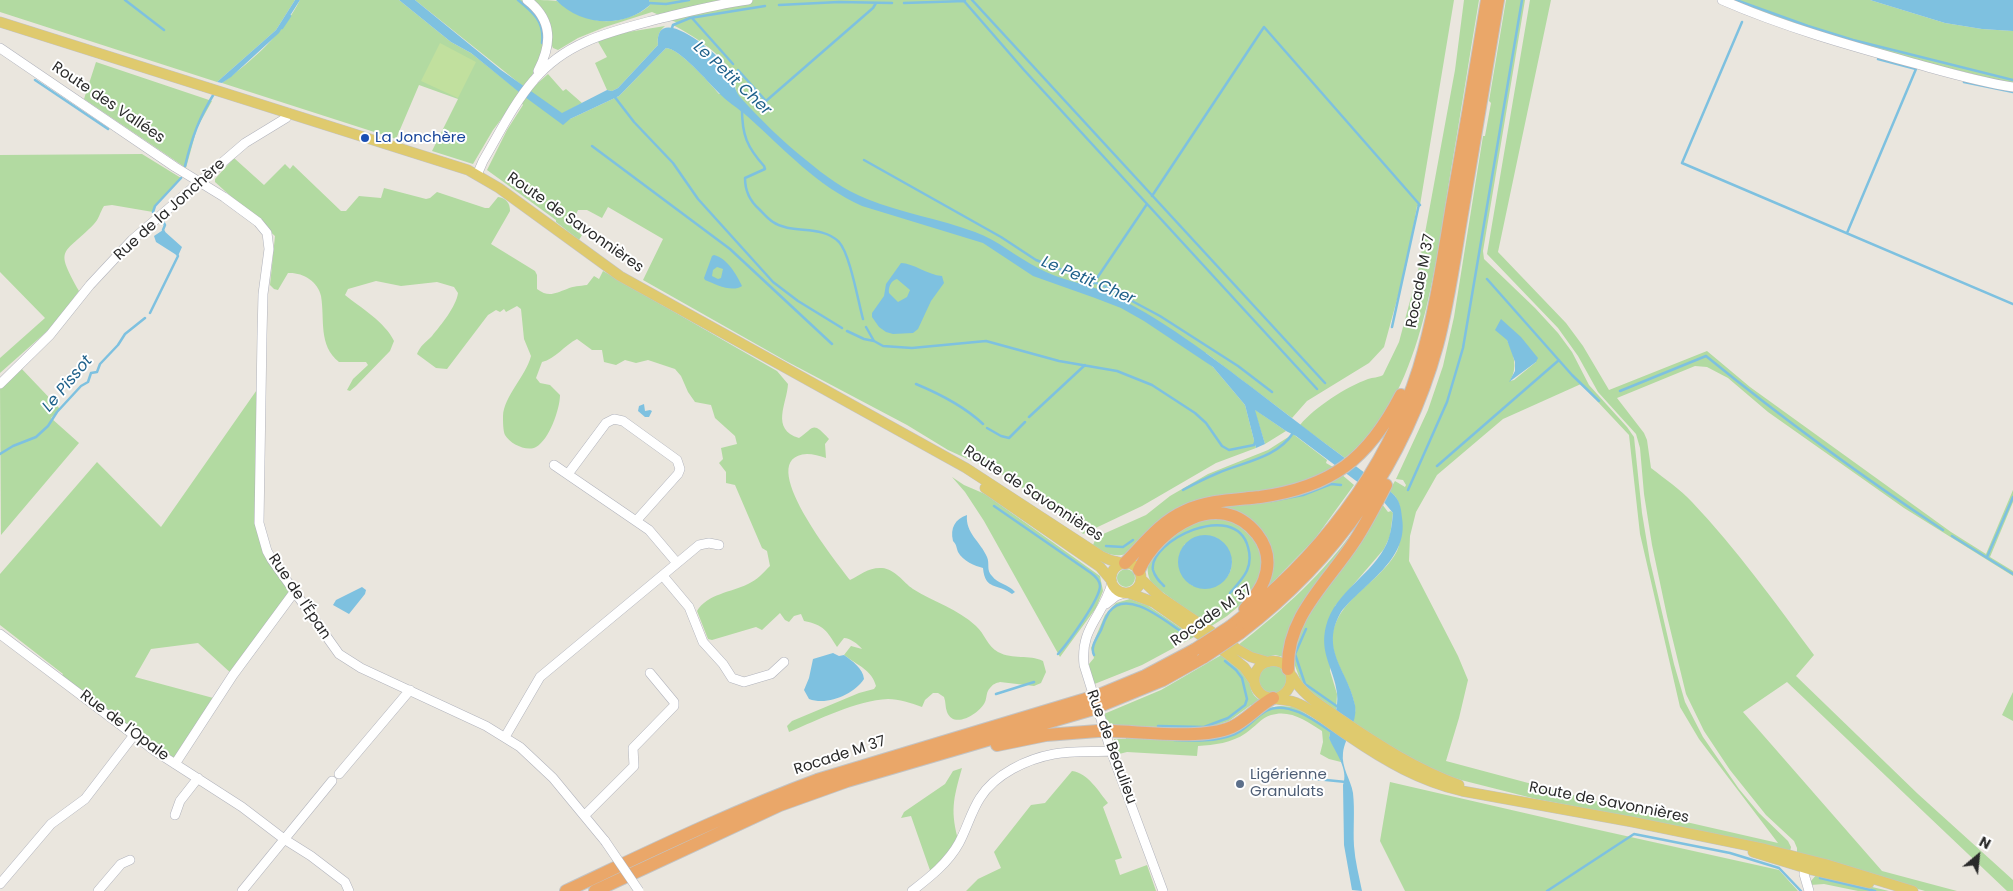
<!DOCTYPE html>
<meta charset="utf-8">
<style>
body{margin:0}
#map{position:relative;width:2013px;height:891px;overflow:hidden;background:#eae6de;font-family:Poppins,sans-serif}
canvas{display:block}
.north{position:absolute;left:1953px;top:831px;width:50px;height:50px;-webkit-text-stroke:4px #fff;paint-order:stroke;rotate:28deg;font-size:14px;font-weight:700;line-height:20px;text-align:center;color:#2a2a2a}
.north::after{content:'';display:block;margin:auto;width:18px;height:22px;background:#2a2a2a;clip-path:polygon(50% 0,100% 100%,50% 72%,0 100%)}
</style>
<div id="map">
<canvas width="2013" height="891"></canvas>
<div class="north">N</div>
</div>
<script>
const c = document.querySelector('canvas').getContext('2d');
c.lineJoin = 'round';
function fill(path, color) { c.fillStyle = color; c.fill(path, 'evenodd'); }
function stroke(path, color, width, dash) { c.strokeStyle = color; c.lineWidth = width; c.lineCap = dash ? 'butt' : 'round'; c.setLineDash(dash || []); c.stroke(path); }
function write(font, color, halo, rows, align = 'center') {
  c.font = font + ' Poppins,sans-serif'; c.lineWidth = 4; c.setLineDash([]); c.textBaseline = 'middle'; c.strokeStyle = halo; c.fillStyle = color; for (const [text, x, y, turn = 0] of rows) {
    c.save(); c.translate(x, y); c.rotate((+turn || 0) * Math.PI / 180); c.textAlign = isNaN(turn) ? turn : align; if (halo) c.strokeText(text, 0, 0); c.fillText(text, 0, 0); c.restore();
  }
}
const green = new Path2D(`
 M0,0H295L276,30L217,82L0,12Z
 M300,0H399L451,42L471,53L521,93L493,130L473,164L432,151L458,99L419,85L396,139L222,83C253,60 282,35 300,0Z
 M415,0H523C556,29 548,54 524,87Z
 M530,0C537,0 551,0 557,1C582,16 596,27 626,18C635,15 643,12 650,5L649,0H1454L1420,205V207L1417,206L1407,263L1384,347L1369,363L1307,401L1292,418L1206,353L1201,357L1213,367L1245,405L1256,448L1216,463L1142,506L1083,534L1071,522L1005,476L948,450L907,425L786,361L643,280L663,239L608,207L602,218L587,210H578L572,223L574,229L582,235L579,240L556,222V220L487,170L507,130L523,105L521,102L525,97L570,119L619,96L666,48C679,48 710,83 719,94H737C735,87 734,78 730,71C722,53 690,34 673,25L678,23L652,12L605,27L578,38L558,50L553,48Z
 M1464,0H1479C1469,59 1460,118 1450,176C1435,267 1422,399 1345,458L1300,425C1315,407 1346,387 1368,379C1373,377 1378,378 1383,375L1399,342L1418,271L1455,70Z
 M1506,0H1525L1483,251L1484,259L1535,308L1558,333L1572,352L1589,385L1627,427L1634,437L1642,513L1650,561L1674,664L1685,702L1703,737L1739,789L1759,813L1788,841L1791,847L1790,852L1647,820L1536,799L1461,780L1438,773L1391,747L1353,722C1354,717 1356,712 1355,707C1351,677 1321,652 1337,620C1349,594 1384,577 1397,551C1401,543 1400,530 1400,521C1401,508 1400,498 1389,491L1395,481L1405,487L1406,485L1403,480L1396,479L1428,410L1443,366L1454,317L1483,136H1485L1491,103L1489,101ZM1507,340L1536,362L1514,380L1510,381C1518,368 1514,353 1507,340ZM1581,384L1629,435L1640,534L1680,707L1699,739L1778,843L1603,803L1446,761L1459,718L1468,680L1458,656L1409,561L1410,536L1416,512L1437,475L1503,419Z
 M1530,0H1551L1498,252L1566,323L1583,346L1609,390L1707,351L1750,387L1951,532L1986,554L2013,490V502L1990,557L2013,571V576L1904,508L1768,412L1728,378L1707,367L1695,366L1617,398L1644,433L1647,440L1651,468C1665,479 1680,489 1692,502C1736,548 1776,604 1814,655L1796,676L1918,794L2013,880V891H2007L1787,682L1743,712L1882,871L1957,891H1925L1797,854V848L1794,841L1766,815L1730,770L1704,731L1686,694L1667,616L1652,545L1644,494L1640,448L1636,434L1598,392L1578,356L1558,328L1487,254Z
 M1729,0H1870L1945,23L1982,29L2013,31V84L1840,41Z
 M665,26C659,31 657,37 658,45L618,88L612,91L607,90L595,63L607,57L597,40L628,32Z
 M96,62L212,101L197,128L186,168L84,99Z
 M548,74L563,91L566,89L582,103L562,114L529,91Z
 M142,154L181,178L155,206L153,212L112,205L104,206C100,212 99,219 94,224C63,256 54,246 79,291L53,326L0,373V358L45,318L0,272V155Z
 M234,158L264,185L285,164L290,169L293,165L341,211H346L359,196L381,198L384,188L426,199L430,198L437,192L485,208H489L498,197C506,198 510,203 510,211L491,244L535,271L537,275V289C549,298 555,293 567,289C573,286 580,286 587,285L594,276L599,279L603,271L777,371L788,384C787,404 770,429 799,438C814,428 812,420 829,439L825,444L826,458C820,456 813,454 807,454C751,457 838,564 850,580C860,575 869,567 882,568C895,569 903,582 913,589C934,602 958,609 976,626C985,634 987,646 998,652C1013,660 1029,654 1043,661L1046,672L1041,683L1034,686L1000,682C996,683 993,684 990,688C986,692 987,697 985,702C980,713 954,730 947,712C945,707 946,702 944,697L938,693H933L925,700L922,707C911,703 899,699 888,699C857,700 818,720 789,732L787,726L792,721L859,693L874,689L876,686C872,670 857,665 844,655L851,646L862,649C858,644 850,638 844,638L837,647C827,631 824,625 804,621L801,614L794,616L789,622L785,620L780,613L762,630L756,627L712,640L708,639L697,611C707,594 732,592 748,584C757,580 763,573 770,566L767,551L762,548L735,485L726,483V472L719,463L723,459L721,448L737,444L735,436L715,418L711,405L695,402L688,392L681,376L675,369L648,360L636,363L625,360L616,365L604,362L602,350H592L577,339C565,345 555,359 542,362L536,378L540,383L550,385L560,395C560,409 549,440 536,447C527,452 510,444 505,435C503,431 503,421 503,416C504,396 526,376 531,356L524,339L521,309L517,306L506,312L504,309L500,312L496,310L488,315L447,369L436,368L417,354C420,346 426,342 432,336C441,325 456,307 458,293L454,287L437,282L401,286L376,281L348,289L345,295C361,308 385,322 394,341L390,351L356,386L350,391L347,390L353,379L368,365L366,362H339C318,345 325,320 321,296C318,281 302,272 288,273L278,290L274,289L270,285L275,236L215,182V179Z
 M19,366L60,409L51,418L79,443L1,535L0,384Z
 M261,384V461L264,542L295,591L233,675L198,643L151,649L135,677L217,699L175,764L60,678L63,674L0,625V574L97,462L161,527Z
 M1254,409L1286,431L1265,444Z
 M1293,434L1327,460L1326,463L1333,467L1321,475L1277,489L1211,497L1126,554C1113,558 1103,552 1093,545L1096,538L1101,535L1146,515L1170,496L1208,474L1268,450Z
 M1341,474L1354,485L1314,540L1266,589L1267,542L1216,509L1228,503Z
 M952,477L964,485L985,494L1100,576L1103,591L1096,608L1060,657L984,521L965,492Z
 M1382,504L1388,512L1391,511L1393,513L1390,536L1384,549L1335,606L1330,671L1337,694L1336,712L1313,696L1301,682L1294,663V647L1310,610Z
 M1220,518L1235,522L1257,542L1262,561L1259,581L1245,601L1227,616L1210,627L1153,585C1133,555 1176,530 1201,521C1206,518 1214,519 1220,518ZM1215,537C1228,545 1238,563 1227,577C1220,586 1198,592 1189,583C1186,581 1185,576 1184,573C1178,561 1177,556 1185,544Z
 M1357,526L1284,657L1275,655L1264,658L1237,646C1283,610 1324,573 1357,526Z
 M1117 578a9 9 0 1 1 18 0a9 9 0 1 1-18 0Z
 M1130,599L1147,605L1194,637L1142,665L1092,685L1089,664L1094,658L1091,648L1105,615L1116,603Z
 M1223,654C1231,660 1241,668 1247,677C1253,687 1248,693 1261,701L1254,707L1251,705L1229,721L1205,729L1109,725L1104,714L1161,690Z
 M1259 679a14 14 0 1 1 28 0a14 14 0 1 1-28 0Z
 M2013,692V721L2002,715Z
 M1281,706L1295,707L1331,729L1329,738L1339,755L1341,762L1329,759L1320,754L1323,742L1322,731C1307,721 1290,709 1271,715C1262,717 1254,728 1246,733C1232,743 1214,745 1198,746L1197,756L1127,752L1119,754L1114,739H1126V736L1195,739L1268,708Z
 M962,768C953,800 950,811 959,843L932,876L911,816L901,818L904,812L945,784L953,771Z
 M1072,771C1088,773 1099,792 1108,803L1103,807L1122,858L1115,860L1120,875L1147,865L1156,891H966L978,879L1001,868L994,852L1031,805L1045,803Z
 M1390,782L1581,826L1779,870L1798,891H1405L1380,841Z
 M1817,874L1889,891H1858L1824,884L1810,885L1811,881Z`);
const pitch = new Path2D(`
 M440,43L476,62L458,98L421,81Z`);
const water = new Path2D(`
 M295,0H300L279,33L231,77L222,83L217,82L276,30Z
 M399,0H415L501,70L562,113L607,90L612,91L618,88L658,45C654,0 719,54 728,68C734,77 733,89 740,97C760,119 782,141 806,160C824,175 844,190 867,199C902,213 940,219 975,232C998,240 1016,257 1038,268C1059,280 1084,283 1106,292C1159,316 1212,357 1258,392C1302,426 1347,460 1392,493C1400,500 1401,508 1402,518C1409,560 1364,583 1341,612C1319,650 1348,670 1355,705C1358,722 1345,737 1343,753C1341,767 1351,780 1353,793C1355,811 1353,828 1354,846C1355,861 1359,876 1362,891L1352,890L1344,845L1343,785C1349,769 1335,752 1329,738C1332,723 1339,709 1337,693C1334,668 1319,654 1326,626C1335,591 1373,575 1387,543C1391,534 1392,523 1393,513L1383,501L1296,436L1286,431L1255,410L1265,444L1256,448L1245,405L1213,367L1144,321L1121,308L1095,298L1033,276L983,243L862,206C817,186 784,149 747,116C738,108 726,101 718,92C708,82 679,48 666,48L619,96L570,119L563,125L525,97L471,53L451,42Z
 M556,0H649L650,5C623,29 581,26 556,0Z
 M1870,0H2013V31L1982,29L1945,23Z
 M163,230L182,247L178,256L156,242L154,236Z
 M714,255C727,258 737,275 742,286C732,293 715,284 705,280L704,278L712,256ZM717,267L723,269L721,278L718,279L712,276L713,270Z
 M901,263C913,263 928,275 942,276L944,283L931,301L918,329L913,333L893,334L886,332L879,327L872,317V313L884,296L886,284ZM897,279L910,290L907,297L898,302L889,293C888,288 891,280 897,279Z
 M1501,319L1521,337L1538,358L1536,362L1509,382L1515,371V362L1507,340L1495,330Z
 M644,404L645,411L650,410L652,411L649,417H645L638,411L639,406Z
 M967,515C965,533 981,542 987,557C990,564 986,570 992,576C998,584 1008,584 1015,592L1012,594C998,583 985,591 983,568C975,566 963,561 958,552C956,547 957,545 953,541C950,528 955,519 967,515Z
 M1178 562a27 27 0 1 1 54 0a27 27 0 1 1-54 0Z
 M362,587L366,590L365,594L349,614L333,605L336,600Z
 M833,653L839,656L844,655C852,661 863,668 864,679C854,694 828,706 809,699L804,690L809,678L813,659Z`);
const stream = new Path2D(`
 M125,0L164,30
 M518,0C533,12 545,22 542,43
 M972,0L1325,383
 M1736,0L1808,26L1853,40L2013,80
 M964,1L1024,70L1317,389
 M649,3L666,4L689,0
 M904,3L965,1
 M779,5L839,2L892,3
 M692,18L733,64
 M1742,22L1682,163L2013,304
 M282,28L290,16
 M672,28L673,25L690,18L765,6
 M738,70L766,101L873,8L876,3
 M35,80L108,129
 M1964,82L2013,92
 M614,96L634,122L673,163L698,199L773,282L798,301L842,328
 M742,109C742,135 747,147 764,166L765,169L745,178C745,190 750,201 759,209C763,213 768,219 773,222C792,235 821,224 839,242C850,254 858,301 863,319
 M592,146L730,249L832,344
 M864,160L1001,237L1036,260L1104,286L1160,316L1238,366L1272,392
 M185,166C192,137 199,118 215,92
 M1152,196L1264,27L1420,205
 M153,212L155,206L181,178
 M162,219L165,225L163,230L164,232
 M1847,233L1916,69L1878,59
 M1487,279L1572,375L1599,401
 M1089,290L1147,204
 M150,313L178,256L177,254
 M866,327L874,341L883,346L912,348L986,341L1059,361L1117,371L1152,385L1195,413L1206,423L1222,446L1229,450L1254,445L1256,440
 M1392,327L1419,204
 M847,331L864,339L874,341
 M916,384C940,394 964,406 983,424
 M1620,391L1706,356C1782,418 1861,476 1943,530
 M1029,417L1085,365
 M987,428L1001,436L1009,438L1025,422
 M0,454L13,446L36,437L48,426L57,412L81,386L88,382L91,373L97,372L100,364L118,345L125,334L145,318
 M1437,466L1559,360
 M1183,490C1194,484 1206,478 1218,473C1243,462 1277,458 1293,433
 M1408,490L1447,402L1463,348L1522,0
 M1271,501L1303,495L1331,484L1341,485
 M994,506L1091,573C1095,576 1100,580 1100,586C1100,599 1068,643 1058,654
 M1952,536L2013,574
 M1106,546L1123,547L1133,540
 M1987,557L2013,497
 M1164,586C1159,581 1155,577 1153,570C1148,541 1235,499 1248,547C1254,568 1243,578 1230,593
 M1306,629L1295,654L1305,684L1338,707
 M1094,655C1090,647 1097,638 1101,630C1103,624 1106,617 1109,612C1127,588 1165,621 1182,632
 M996,694L1034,682
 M1158,726L1204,727L1228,718L1245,705L1247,699L1242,678L1236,670L1225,661
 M1174,740C1194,741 1215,742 1235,734C1247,729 1255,717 1266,711C1287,699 1317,722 1333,733
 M1306,778L1346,782
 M1820,878L1875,891
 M1547,891L1634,834L1730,853L1779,868L1801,891`);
const minor = new Path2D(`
 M527,0C553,20 552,44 538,71
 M1722,0C1784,27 1848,45 1913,63C1946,72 1979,82 2013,87
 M0,48L175,167L224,197L258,222L267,233L269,249L263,294L262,335L259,523L267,551L272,560L339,654L361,668L486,726L520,747L553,778L605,841
 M477,175L483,161C499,134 514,103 534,80C567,40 614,31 662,18C691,11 718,4 748,0
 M0,384L50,335L90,285L132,240L245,143L286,118L288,113
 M554,465L649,530L677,563
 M568,474L606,423L614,419L623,421L677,460L680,469L678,474L636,521
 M663,576L689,607L703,642L723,664L732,678L744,682L771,674L784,662
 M1112,583C1103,617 1080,627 1084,665L1111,751L1163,891
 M1106,604L1116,596L1124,593
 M0,634L155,751L242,807L284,839L311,856L345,882L349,891
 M505,737L540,677L699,545L709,543L719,545
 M175,764L233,675L295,591
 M339,774L410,690
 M175,815L180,801L198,778
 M585,815L634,766L633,748L674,706V702L650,673
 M1806,861L1804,874L1809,891
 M0,884L51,824L85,799L134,735
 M98,891L121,864L130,860
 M242,891L332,781
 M912,891C930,877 948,863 959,843C967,828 971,812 980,798C995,774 1027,759 1054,754C1072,751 1092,752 1111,751`);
const major = new Path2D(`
 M0,22L468,170L499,188L620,276L966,468L1101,556L1110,560L1123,563
 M985,488L1100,567L1111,580
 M1111 578a15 15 0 1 1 30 0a15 15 0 1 1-30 0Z
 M1141,579L1160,597L1237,649L1251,657L1268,662
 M1129,593L1153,602L1229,655L1244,667L1254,681
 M1292,676C1303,696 1322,706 1340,719C1378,745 1416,769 1459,785
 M1277,698C1302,688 1291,655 1267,662C1254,666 1250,683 1260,693C1269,702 1287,697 1299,704C1317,712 1333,726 1350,737C1385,761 1420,781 1462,791L1633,822L1765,849L1825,864L1913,891
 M1753,852L1812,870L1869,883`);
const highway = new Path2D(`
 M1125,563C1144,544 1160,522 1185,511C1209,500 1234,500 1260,497C1332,487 1368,459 1401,395
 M1139,570C1158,528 1219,487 1257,534C1268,548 1270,564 1264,580C1260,591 1252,600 1245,609
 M1231,626C1317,560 1386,473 1419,368C1435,315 1443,259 1452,205C1464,137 1476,68 1487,0
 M1240,633C1336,560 1405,462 1437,346C1449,301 1455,254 1463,208C1475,139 1486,69 1498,0
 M1288,669C1286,617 1328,582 1354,542C1366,524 1376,504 1386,485
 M1099,695L1145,676L1194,650
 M1102,705L1163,680L1204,657
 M1112,731C1145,732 1202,740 1232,727C1247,720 1258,706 1273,698
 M997,745L1046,735L1098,731
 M566,891C649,852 731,812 817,780L1086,699
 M595,891L780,805L847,781L1090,710`);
const minorBridge = new Path2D(`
 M605,841L639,891`);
const highwayBridge = new Path2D(`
 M1194,650L1231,626
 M1204,657L1240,633
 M1086,699L1099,695
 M1090,710L1102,705
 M1098,731H1112`);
const markers = [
 [365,138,5,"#1a4fb4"],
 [1240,784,5,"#5c6f8a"]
];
const streetNames = [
 ["Route des Vallées",108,103,34],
 ["Rue de la Jonchère",170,210,-42],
 ["Route de Savonnières",575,223,35],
 ["Rocade M 37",1421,281,-79],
 ["Route de Savonnières",1033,494,33],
 ["Rue de l'Épan",299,597,56],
 ["Rocade M 37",1212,616,-35],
 ["Rue de l'Opale",124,726,37],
 ["Rue de Beaulieu",1111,747,70],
 ["Rocade M 37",840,756,-18],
 ["Route de Savonnières",1609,803,11]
];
const transitNames = [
 ["La Jonchère",375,138]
];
const serviceNames = [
 ["Ligérienne",1250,775],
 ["Granulats",1250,792]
];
const waterNames = [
 ["Le Petit Cher",732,79,43],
 ["Le Petit Cher",1088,281,23],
 ["Le Pissot",68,384,-50]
];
fill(green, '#b2daa1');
fill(pitch, '#c1e09e');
fill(water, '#7ec1e0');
stroke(stream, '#7ec1e0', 2.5);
stroke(minor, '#b1b3bc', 10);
stroke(major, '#c3c3c3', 11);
stroke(highway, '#c3c3c3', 14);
stroke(minor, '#fff', 9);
stroke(major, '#dfca6e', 10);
stroke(highway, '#eaa769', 12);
stroke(minorBridge, '#b1b3bc', 10, []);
stroke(highwayBridge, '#c3c3c3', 14, []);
stroke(minorBridge, '#fff', 9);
stroke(highwayBridge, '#eaa769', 12);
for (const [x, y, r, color] of markers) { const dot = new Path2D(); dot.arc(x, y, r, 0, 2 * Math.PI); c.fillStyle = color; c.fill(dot); stroke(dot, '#fff', 2); }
write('15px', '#2a2a2a', '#fff', streetNames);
write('15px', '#164399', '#fff', transitNames, 'left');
write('15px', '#4e5e75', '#fff', serviceNames, 'left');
write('italic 16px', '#1e608a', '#fff', waterNames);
</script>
